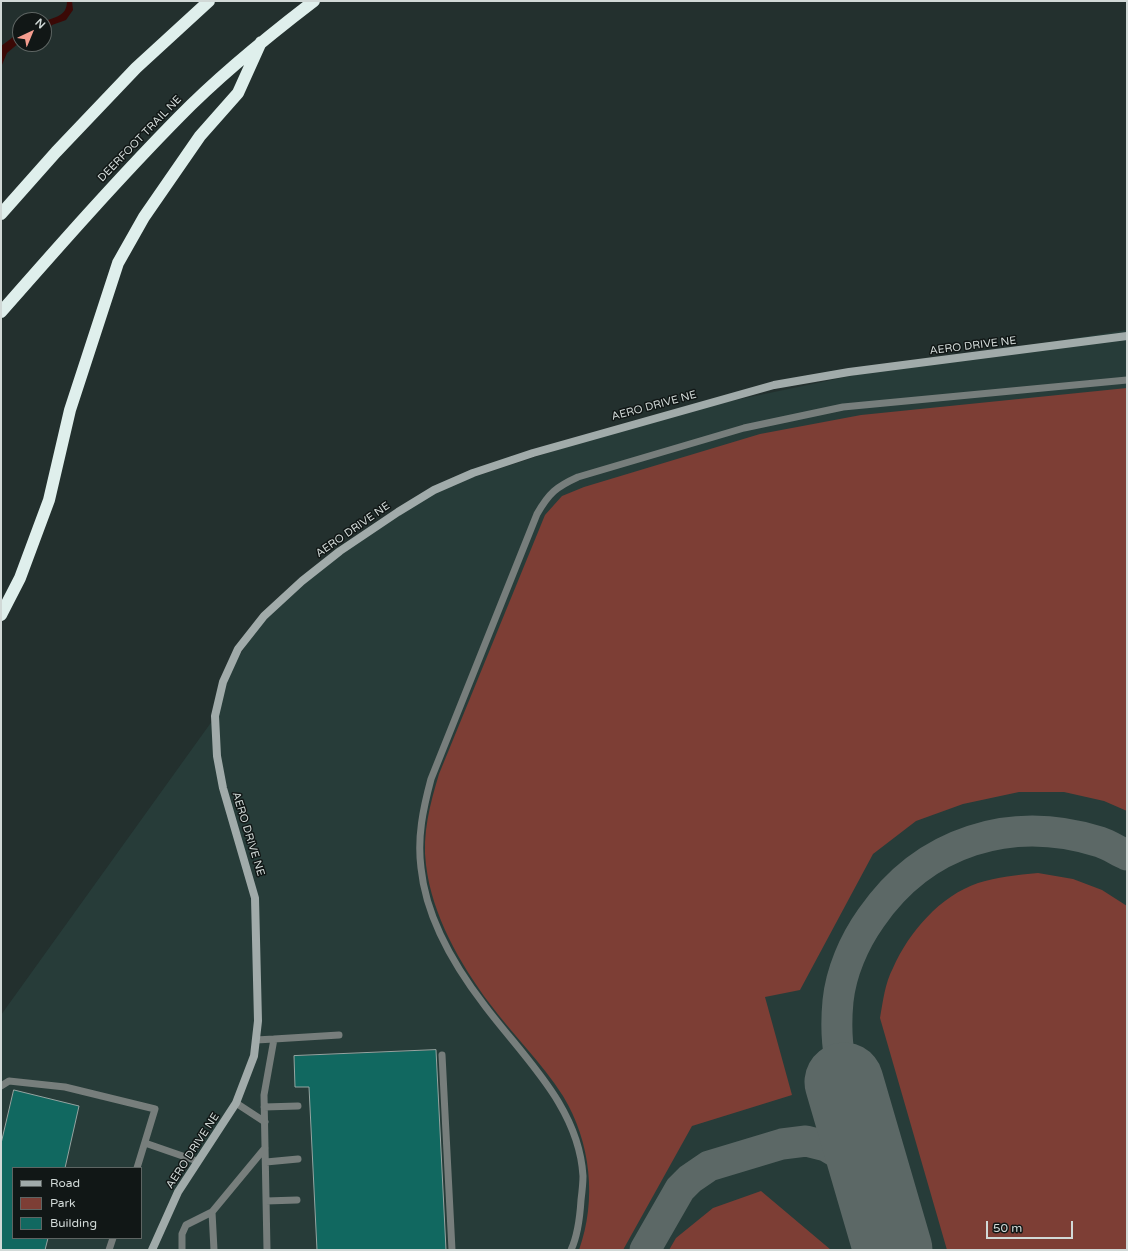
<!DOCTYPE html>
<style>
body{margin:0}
#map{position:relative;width:1128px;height:1251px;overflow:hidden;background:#23302e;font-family:"Varela Round",sans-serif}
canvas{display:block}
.frame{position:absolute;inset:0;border:2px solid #d1d9d7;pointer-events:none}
.legend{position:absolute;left:12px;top:1167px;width:130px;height:72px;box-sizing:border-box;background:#111716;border:1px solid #5e6563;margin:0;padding:5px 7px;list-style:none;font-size:12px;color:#d1d9d7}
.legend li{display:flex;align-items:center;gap:8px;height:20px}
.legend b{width:20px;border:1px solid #5e6563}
.north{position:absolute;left:12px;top:12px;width:40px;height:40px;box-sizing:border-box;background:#111716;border:1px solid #5e6563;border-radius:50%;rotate:44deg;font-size:11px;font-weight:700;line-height:16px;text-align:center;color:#d1d9d7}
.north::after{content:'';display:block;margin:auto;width:14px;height:18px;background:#f59d8f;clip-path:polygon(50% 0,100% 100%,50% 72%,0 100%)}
.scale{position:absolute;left:986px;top:1221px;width:87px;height:18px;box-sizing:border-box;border:2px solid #d1d9d7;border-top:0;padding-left:5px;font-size:12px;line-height:14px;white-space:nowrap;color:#d1d9d7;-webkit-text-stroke:3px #111716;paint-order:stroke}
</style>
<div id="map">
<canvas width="1128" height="1251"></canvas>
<div class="frame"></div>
<ul class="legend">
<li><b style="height:5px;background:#a1abaa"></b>Road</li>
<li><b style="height:11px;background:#7d3e35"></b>Park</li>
<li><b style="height:11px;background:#116860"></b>Building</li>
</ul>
<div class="north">N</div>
<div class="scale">50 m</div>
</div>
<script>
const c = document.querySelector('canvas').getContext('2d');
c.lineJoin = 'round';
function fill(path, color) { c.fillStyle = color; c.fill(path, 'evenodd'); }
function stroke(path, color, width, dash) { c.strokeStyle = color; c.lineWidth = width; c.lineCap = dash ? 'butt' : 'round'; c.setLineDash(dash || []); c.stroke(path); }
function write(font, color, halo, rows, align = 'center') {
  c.font = font + ' "Varela Round",sans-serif'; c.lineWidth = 3; c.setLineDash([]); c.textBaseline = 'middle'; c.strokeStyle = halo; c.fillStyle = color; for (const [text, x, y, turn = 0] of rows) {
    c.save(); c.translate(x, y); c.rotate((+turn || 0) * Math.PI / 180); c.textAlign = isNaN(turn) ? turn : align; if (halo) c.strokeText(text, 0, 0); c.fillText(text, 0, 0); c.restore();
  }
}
const built = new Path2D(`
 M1127,330V1250H1V1015L215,717L223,682L264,616L340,551L434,490L664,415L908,364ZM13,1168H141V1238H13Z`);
const green = new Path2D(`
 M1127,388V811L1104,801L1064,792H1019L963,804L916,821L873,854L800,990L765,997L792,1095L692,1126L623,1250H579C597,1200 591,1142 563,1096C542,1063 513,1035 490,1004C460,964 432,915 426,865C422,834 430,804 439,774L545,515L562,496L584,487L760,434L861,415Z
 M1038,873L1073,879L1102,890L1127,906V1250H947L880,1018C883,1001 885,983 893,968C909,932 940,896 978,883C997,877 1017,875 1038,873Z
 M761,1191L831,1250H669L676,1238L713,1208Z`);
const water = new Path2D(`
 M67,1H72L73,10L66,20L52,25L44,33V22C55,16 67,17 67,1Z
 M20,32V42L7,53L1,67V46Z`);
const taxiway = new Path2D(`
 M844,1082C838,1053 835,1032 838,1001C841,972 854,942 871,918C924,841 1011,814 1100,842C1109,845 1118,851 1127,855
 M645,1250L680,1189L690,1179L709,1166L782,1144L806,1141L826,1146L848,1159L880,1206`);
const runway = new Path2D(`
 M844,1082L893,1250`);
const building = new Path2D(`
 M436,1050L446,1250H317L309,1087H295L294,1056Z
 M14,1090L79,1106L65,1168H13V1238H48L45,1250H1V1144Z`);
const lane = new Path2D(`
 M256,1040L274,1039
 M442,1055L452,1250
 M1,1086L9,1081L65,1087L155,1109L137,1168
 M236,1103L265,1122
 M264,1107L298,1106
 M145,1143L197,1161
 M266,1162L298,1159
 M266,1201L297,1200
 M212,1212L214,1250
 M109,1250L113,1238
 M182,1250V1234L186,1225L212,1212L265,1148
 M267,1250L264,1095L274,1039L339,1035
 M571,1250C578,1235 580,1216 581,1200C582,1192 583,1184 583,1176C579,1107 524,1058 485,1006C455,967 426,918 421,868C417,837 423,809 431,779L537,514C549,493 556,487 578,477L744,428L843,407L1127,380`);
const secondary = new Path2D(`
 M152,1250L178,1192L236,1103L254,1056L258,1021L255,898L223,788L217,756L215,716L223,682L238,649L264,616L302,581L340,551L398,512L434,490L473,473L533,453L774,385L849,372L1127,336`);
const highway = new Path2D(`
 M1,214L56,152L136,68L209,1
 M1,312C59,246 117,180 179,117C220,75 267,37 314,1
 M1,615L20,578L49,500L70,410L118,263L144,217L200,136L238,93L261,42`);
const streetNames = [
 ["DEERFOOT TRAIL NE",140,139,-46],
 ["AERO DRIVE NE",973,346,-7],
 ["AERO DRIVE NE",654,406,-15],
 ["AERO DRIVE NE",353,530,-35],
 ["AERO DRIVE NE",248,834,73],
 ["AERO DRIVE NE",193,1151,-57]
];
fill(built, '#273c39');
fill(green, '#7d3e35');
fill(water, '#3b0906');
stroke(taxiway, '#5c6866', 31);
stroke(runway, '#5c6866', 79);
fill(building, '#116860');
stroke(building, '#95a4a1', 1);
stroke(lane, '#777e7c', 7);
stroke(secondary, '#a1abaa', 8);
stroke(highway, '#dfefec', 12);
write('11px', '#d1d9d7', '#111716', streetNames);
</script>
